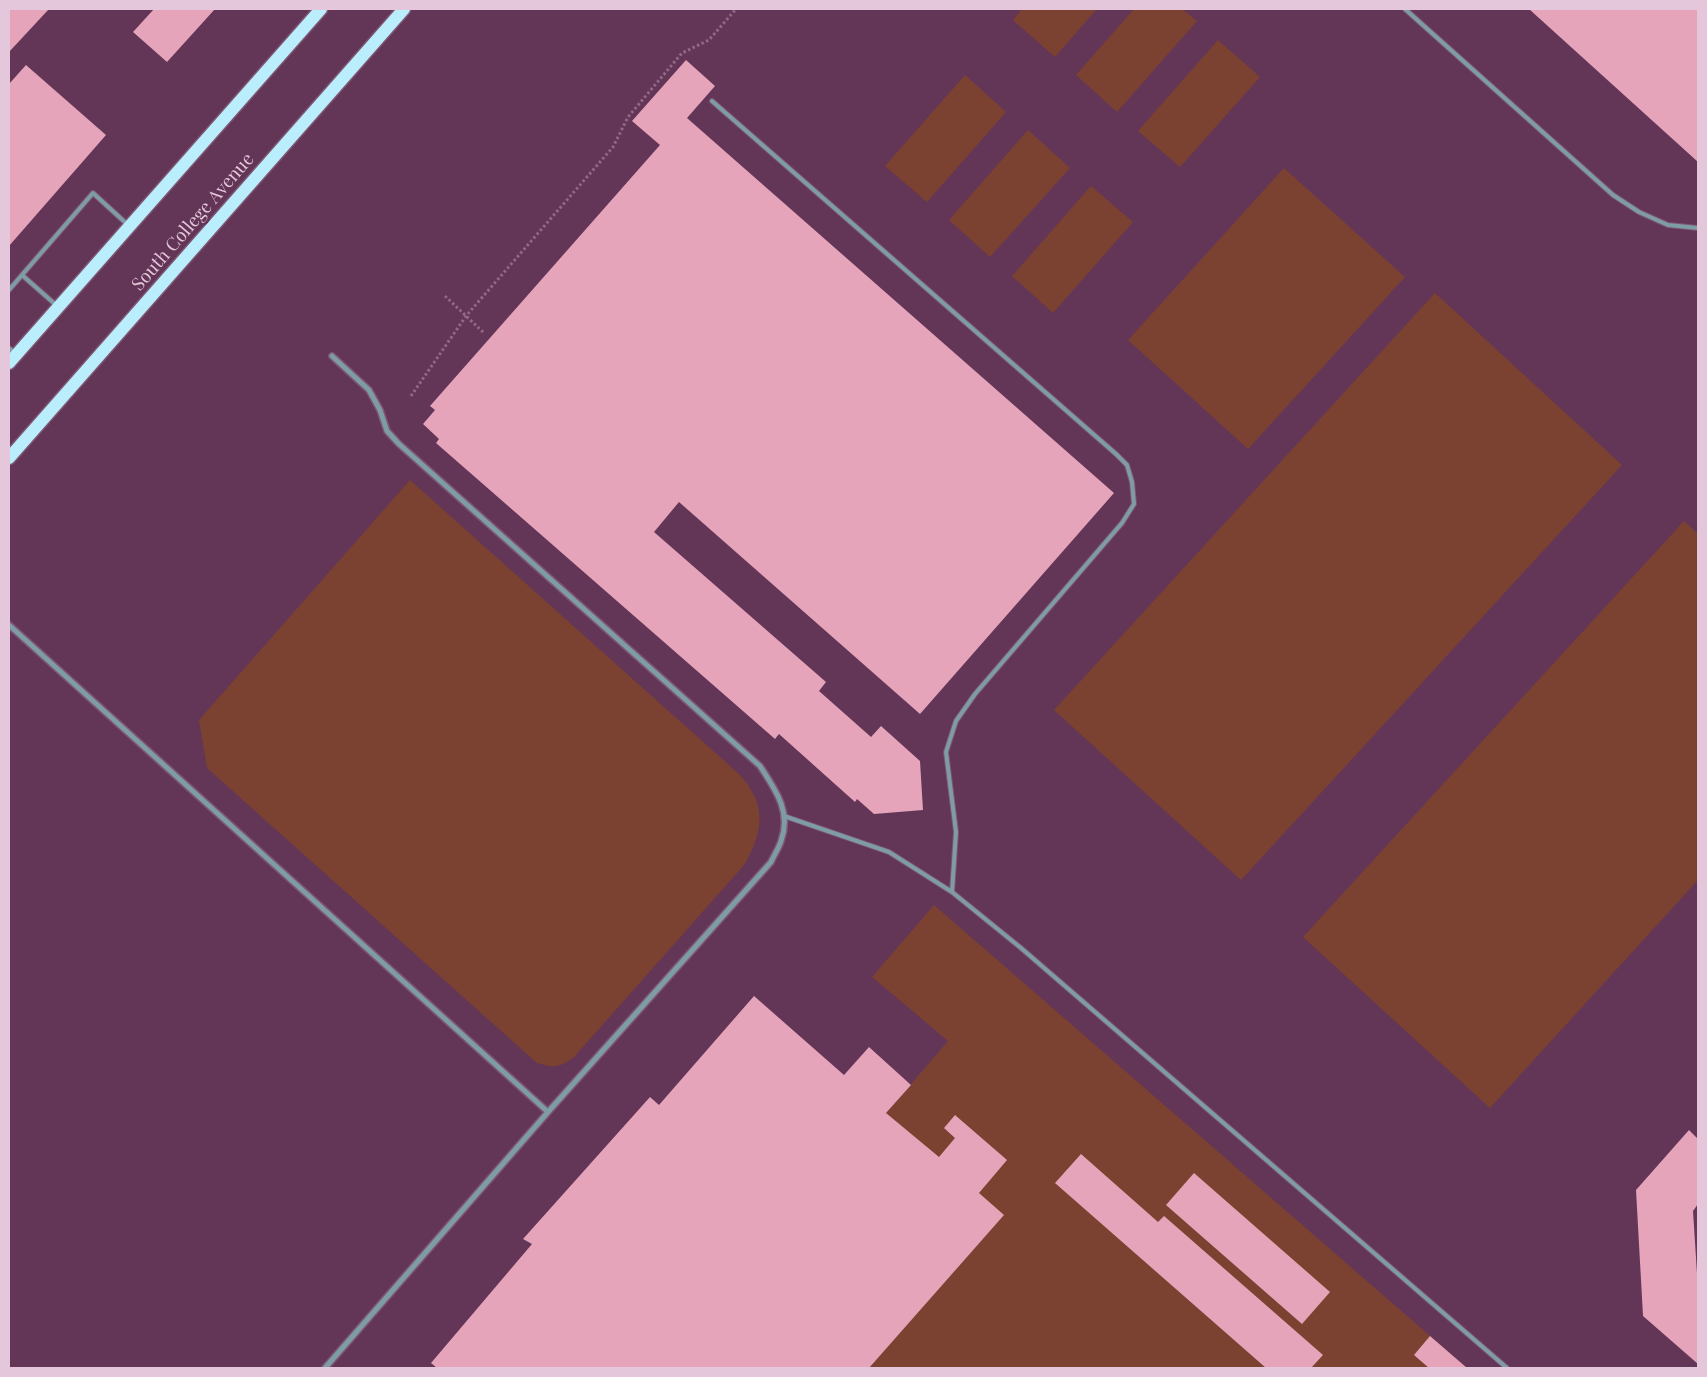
<!DOCTYPE html>
<style>
body{margin:0}
#map{position:relative;width:1707px;height:1377px;overflow:hidden;background:#633557;font-family:"Playfair Display",serif}
canvas{display:block}
.frame{position:absolute;inset:0;border:10px solid #e4c7db;pointer-events:none}
</style>
<div id="map">
<canvas width="1707" height="1377"></canvas>
<div class="frame"></div>
</div>
<script>
const c = document.querySelector('canvas').getContext('2d');
c.lineJoin = 'round';
function fill(path, color) { c.fillStyle = color; c.fill(path, 'evenodd'); }
function stroke(path, color, width, dash) { c.strokeStyle = color; c.lineWidth = width; c.lineCap = dash ? 'butt' : 'round'; c.setLineDash(dash || []); c.stroke(path); }
function write(font, color, halo, rows, align = 'center') {
  c.font = font + ' "Playfair Display",serif'; c.lineWidth = 5; c.setLineDash([]); c.textBaseline = 'middle'; c.strokeStyle = halo; c.fillStyle = color; for (const [text, x, y, turn = 0] of rows) {
    c.save(); c.translate(x, y); c.rotate((+turn || 0) * Math.PI / 180); c.textAlign = isNaN(turn) ? turn : align; if (halo) c.strokeText(text, 0, 0); c.fillText(text, 0, 0); c.restore();
  }
}
const green = new Path2D(`
 M1022,9H1097L1055,57L1013,20Z
 M1134,9H1182L1197,21L1117,112L1076,75Z
 M1218,40L1260,77L1180,167L1138,131Z
 M965,75L1006,112L927,202L885,166Z
 M1028,130L1070,168L990,257L949,220Z
 M1284,168L1405,277L1248,449L1128,340Z
 M1091,186L1133,222L1053,313L1012,276Z
 M1435,293L1622,465L1241,880L1054,710Z
 M410,480L739,774C767,804 764,830 745,864L574,1057C560,1068 553,1068 537,1063L207,768L199,720Z
 M1684,521L1698,534V880L1490,1108L1303,937Z
 M934,905L1467,1368H572L590,1338L887,1112L948,1041L872,977Z`);
const building = new Path2D(`
 M9,9H49L9,52Z
 M154,9H215L167,62L133,32Z
 M1529,9H1698V162Z
 M686,60L715,86L687,118L1114,493L920,714L679,502L654,532L826,682L819,691L871,737L881,726L920,761L923,810L874,814L857,799L855,802L779,734L775,739L436,443L439,439L423,424L435,410L430,406L660,145L632,121Z
 M26,65L106,135L9,246V84Z
 M754,996L844,1075L869,1047L911,1085L886,1113L939,1157L955,1138L944,1128L955,1115L1007,1160L979,1193L1004,1215L869,1368H437L431,1363L532,1244L523,1239L650,1097L659,1105Z
 M1689,1130L1698,1139V1204L1693,1211L1698,1289V1364L1643,1316L1636,1190Z
 M1081,1154L1158,1222L1164,1216L1323,1355L1311,1368H1266L1055,1183Z
 M1194,1173L1330,1292L1302,1324L1166,1205Z
 M1430,1336L1467,1368H1429L1414,1355Z`);
const path = new Path2D(`
 M445,296L484,333
 M411,396L466,316L613,147L628,117L682,53L709,40L736,9`);
const lane = new Path2D(`
 M1405,9L1613,195L1639,212L1668,225L1698,228
 M712,101L1116,454L1127,465L1132,482L1134,504L1122,523L975,694L956,721L946,752L956,832L952,892
 M22,275L56,305
 M9,290L93,193L128,225
 M9,348L15,353
 M784,816L889,852L952,892L1021,948L1507,1368`);
const street = new Path2D(`
 M9,625L548,1112
 M325,1368L548,1112L771,862C774,855 779,848 781,841C792,812 775,789 760,766L399,444L387,431L380,410L369,390L332,356`);
const primary = new Path2D(`
 M9,363L321,9
 M9,458L404,9`);
const streetNames = [
 ["South College Avenue",193,222,-49]
];
fill(green, '#7c4231');
fill(building, '#e6a4ba');
stroke(lane, '#7f5574', 6);
stroke(street, '#7f5574', 8);
stroke(primary, '#7f5574', 15);
stroke(path, '#916986', 3, [2.5, 2.5]);
stroke(lane, '#7d9ca6', 4);
stroke(street, '#7d9ca6', 5);
stroke(primary, '#bbeefd', 12);
write('18px', '#e4c7db', '#633557', streetNames);
</script>
